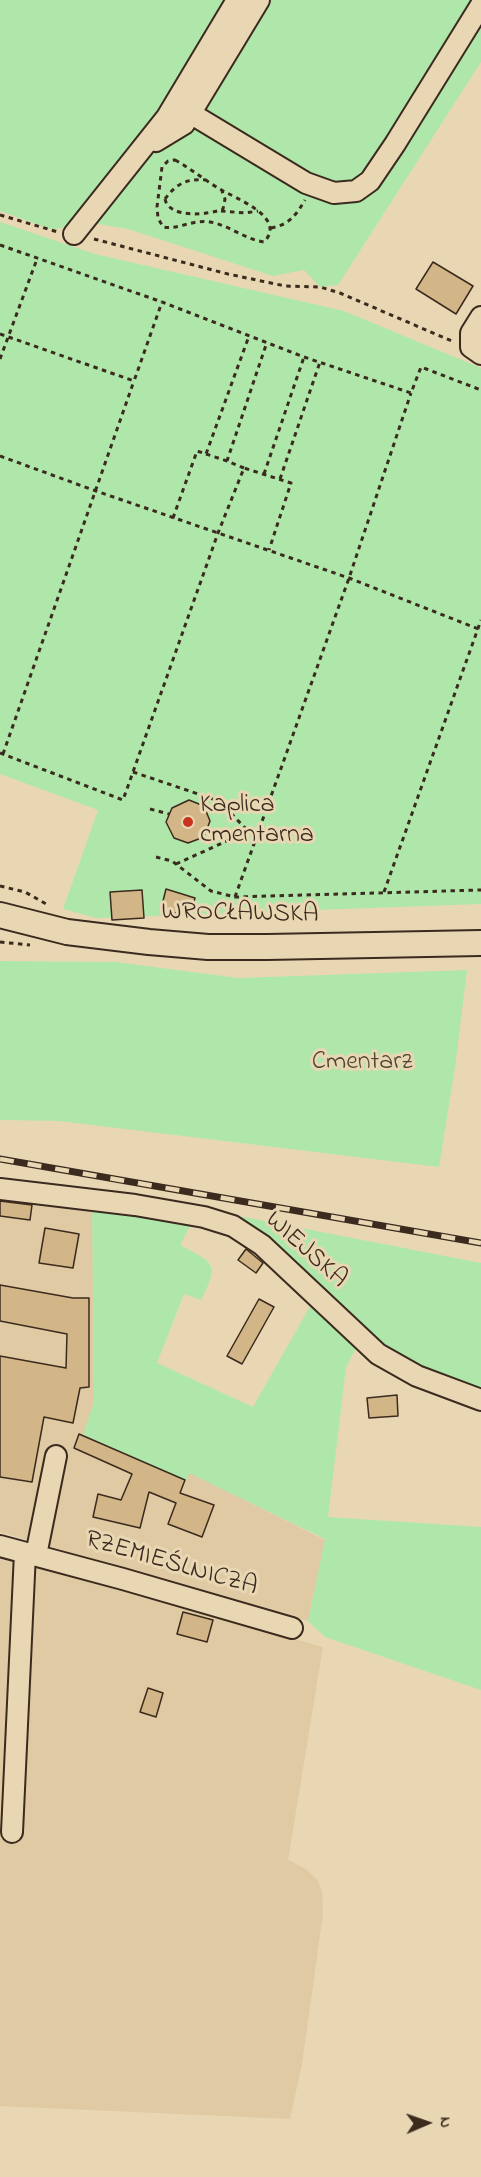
<!DOCTYPE html>
<meta charset="utf-8">
<style>
body{margin:0}
#map{position:relative;width:481px;height:2177px;overflow:hidden;background:#e9d7b4;font-family:"Indie Flower",sans-serif}
canvas{display:block}
.north{position:absolute;left:397px;top:2093px;width:60px;height:60px;-webkit-text-stroke:4px #e9d7b4;paint-order:stroke;rotate:88deg;font-size:16px;font-weight:700;line-height:24px;text-align:center;color:#3b2a1e}
.north::after{content:'';display:block;margin:auto;width:21px;height:27px;background:#3b2a1e;clip-path:polygon(50% 0,100% 100%,50% 72%,0 100%)}
</style>
<div id="map">
<canvas width="481" height="2177"></canvas>
<div class="north">N</div>
</div>
<script>
const c = document.querySelector('canvas').getContext('2d');
c.lineJoin = 'round';
function fill(path, color) { c.fillStyle = color; c.fill(path, 'evenodd'); }
function stroke(path, color, width, dash) { c.strokeStyle = color; c.lineWidth = width; c.lineCap = dash ? 'butt' : 'round'; c.setLineDash(dash || []); c.stroke(path); }
function write(font, color, halo, rows, align = 'center') {
  c.font = font + ' "Indie Flower",sans-serif'; c.lineWidth = 6; c.setLineDash([]); c.textBaseline = 'middle'; c.strokeStyle = halo; c.fillStyle = color; for (const [text, x, y, turn = 0] of rows) {
    c.save(); c.translate(x, y); c.rotate((+turn || 0) * Math.PI / 180); c.textAlign = isNaN(turn) ? turn : align; if (halo) c.strokeText(text, 0, 0); c.fillText(text, 0, 0); c.restore();
  }
}
const built = new Path2D(`
 M0,1194L92,1205L94,1402L83,1435L186,1481L188,1472L325,1540L308,1621L0,1532Z
 M0,1558L46,1569L323,1647L288,1860L306,1869L318,1881L322,1891L323,1914L302,2064L290,2119L0,2106Z`);
const green = new Path2D(`
 M0,0H481V62L338,285L320,287L304,270L273,276L128,229L92,223L74,215L66,227L53,230L0,211Z
 M0,222L95,254L344,311L481,368V904L96,918L63,909L98,810L0,774Z
 M0,961L116,962L238,978L467,970L455,1067L439,1167L59,1121L0,1120Z
 M92,1205L193,1221L180,1245C214,1263 220,1263 201,1300L184,1294L157,1363L253,1407L313,1301L359,1343L346,1367L328,1517L481,1527V1690L325,1637L308,1621L325,1539L189,1473L186,1482L83,1435L94,1402Z
 M239,1216L481,1263V1391L411,1363L381,1346L262,1232Z`);
const building = new Path2D(`
 M433,262L473,286L456,314L416,289Z
 M189,800L204,806L210,821L204,837L188,843L174,838L166,822L172,808Z
 M166,889L195,898L190,917L161,909Z
 M142,890L144,918L112,920L110,892Z
 M0,1201L32,1205L30,1220L0,1216Z
 M45,1228L79,1234L73,1268L39,1263Z
 M246,1249L263,1263L256,1273L238,1260Z
 M0,1285L73,1298H89V1387L80,1388L73,1423L44,1417L32,1482L0,1477V1356L66,1368L67,1334L0,1321Z
 M259,1299L274,1307L242,1364L227,1356Z
 M397,1395L398,1416L369,1418L367,1398Z
 M79,1434L185,1480L180,1493L214,1505L202,1537L168,1524L176,1503L149,1492L140,1528L93,1517L98,1494L121,1500L132,1474L74,1448Z
 M183,1612L213,1620L207,1642L177,1634Z
 M148,1688L163,1693L156,1717L140,1712Z`);
const path = new Path2D(`
 M175,160C190,168 203,179 218,188C234,198 288,217 264,242C244,239 229,225 210,222C193,219 178,230 163,227L158,218L157,207L162,167L168,161Z
 M165,199C169,219 209,215 223,209L225,199L222,191
 M165,199C176,184 187,178 206,180
 M221,211L245,213L258,211
 M0,215L58,232
 M271,228C289,225 296,215 305,200
 M94,239L228,274L285,286L320,287L340,293L454,342
 M0,245L162,302L304,357L411,393L421,367L481,390
 M0,334L134,381L162,302
 M0,359L37,259
 M206,454L227,461
 M0,456L96,491L349,578L481,630
 M244,468L227,461L267,342
 M264,474L304,357
 M280,479L320,362
 M173,518L197,451L206,454L249,336
 M0,753L123,800L218,533L244,468L291,483L269,550
 M3,754L134,381
 M133,772L219,801L249,832
 M150,809L169,814
 M156,857L172,861L211,891L235,897L481,890
 M176,864L238,836L259,829
 M0,886L25,892L48,905
 M384,892L481,620
 M235,897L349,578L411,393
 M0,942L30,945`);
const minor = new Path2D(`
 M190,113L306,183L334,193L356,191L370,181L395,144L481,5
 M151,138L156,141L184,124L259,0
 M74,234L167,117L237,0
 M481,317L471,333V347L481,354
 M0,1189L135,1205L204,1217L233,1226L262,1245L378,1354L417,1376L481,1400
 M0,1546L123,1579L292,1628
 M36,1555L56,1456
 M12,1832L25,1553`);
const major = new Path2D(`
 M0,915L67,932L149,942L208,947H267L481,943`);
const rail = new Path2D(`
 M0,1159L481,1243`);
const markers = [
 [188,822,6,"#c8321e"]
];
const poiNames = [
 ["Kaplica",200,807],
 ["cmentarna",200,837]
];
const streetNames = [
 ["WROCŁAWSKA",240,915,1],
 ["WIEJSKA",305,1251,42],
 ["RZEMIEŚLNICZA",171,1565,16]
];
const parkNames = [
 ["Cmentarz",362,1064]
];
fill(built, '#dfcaa3');
fill(green, '#afe7ab');
fill(building, '#d2b687');
stroke(building, '#3b2a1e', 1.5);
stroke(minor, '#3b2a1e', 24);
stroke(major, '#3b2a1e', 28);
stroke(path, '#3b2a1e', 3, [4.5, 4.5]);
stroke(minor, '#e9d7b4', 20);
stroke(major, '#e9d7b4', 24);
stroke(rail, '#3b2a1e', 7);
stroke(rail, '#e9d7b4', 4.5, [14]);
for (const [x, y, r, color] of markers) { const dot = new Path2D(); dot.arc(x, y, r, 0, 2 * Math.PI); c.fillStyle = color; c.fill(dot); stroke(dot, '#e9d7b4', 2); }
write('26px', '#3b2a1e', '#e9d7b4', poiNames, 'left');
write('26px', '#3b2a1e', '#e9d7b4', streetNames);
write('26px', '#4c4633', '#e9d7b4', parkNames);
</script>
